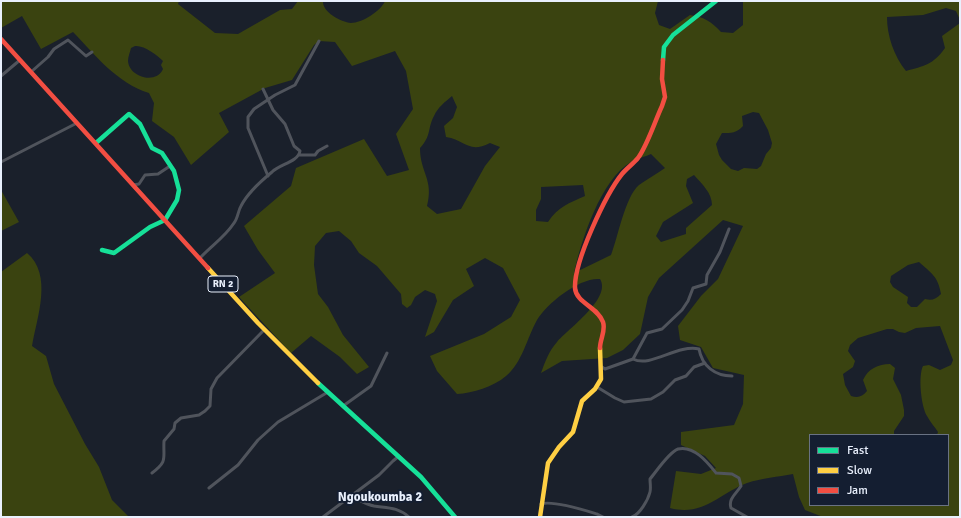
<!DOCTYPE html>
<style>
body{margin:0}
#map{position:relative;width:961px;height:518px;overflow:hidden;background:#1a202b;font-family:Signika,sans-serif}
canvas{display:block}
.frame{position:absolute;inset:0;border:2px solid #e9f0fd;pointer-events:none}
.legend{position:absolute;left:809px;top:434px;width:140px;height:72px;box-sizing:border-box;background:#141e31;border:1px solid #697283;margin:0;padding:5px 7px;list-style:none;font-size:12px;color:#e9f0fd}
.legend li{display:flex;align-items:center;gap:8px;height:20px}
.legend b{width:20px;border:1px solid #697283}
</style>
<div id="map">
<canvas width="961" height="518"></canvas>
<div class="frame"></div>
<ul class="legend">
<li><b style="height:5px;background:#16e098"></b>Fast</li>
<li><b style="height:5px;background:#ffcf43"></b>Slow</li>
<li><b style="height:5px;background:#f24e42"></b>Jam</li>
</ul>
</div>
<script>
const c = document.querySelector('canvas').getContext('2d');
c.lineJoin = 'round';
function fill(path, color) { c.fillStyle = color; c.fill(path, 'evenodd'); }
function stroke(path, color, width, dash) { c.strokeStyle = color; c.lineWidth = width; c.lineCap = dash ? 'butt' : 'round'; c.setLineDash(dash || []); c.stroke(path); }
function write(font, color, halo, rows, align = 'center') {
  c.font = font + ' Signika,sans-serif'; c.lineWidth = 4; c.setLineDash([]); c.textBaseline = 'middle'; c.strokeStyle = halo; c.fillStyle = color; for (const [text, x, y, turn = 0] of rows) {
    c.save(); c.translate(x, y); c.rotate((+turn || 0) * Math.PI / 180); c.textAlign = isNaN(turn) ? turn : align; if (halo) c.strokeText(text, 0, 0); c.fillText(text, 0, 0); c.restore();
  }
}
const green = new Path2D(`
 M1,1H179L178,4L215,33L238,34L280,10L292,9L298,1H323C322,12 341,22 351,23C362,23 381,11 385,1H658L655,13L659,25L670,29L690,15C704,17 712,22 721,32L733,33L743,25V1H960V20L956,11L946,8L923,15L887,17C887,36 894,56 906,71C924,66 933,65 945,48L942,36L960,23V517H823L805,510L799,497L793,474C778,477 762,478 747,483C720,493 703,517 670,508L676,471L701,474L716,468L705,456L681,445V432L734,425L743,404L744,375L713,368L701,347L680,340L678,326L701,296L718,279L743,226L723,220L659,278L648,297L640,334L623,350L607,358L562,361L541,373C545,362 549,351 557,342C568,329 612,298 600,279C580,277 547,303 537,320C527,338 522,363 506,376C493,387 473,393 457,394L437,371L430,356L484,334L511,317L520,300L503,268L485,258L466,269L474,286L453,300L434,332L425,337L437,301L435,294L425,290L415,297L411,305L407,308L402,304L401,294L377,266L359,253L351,241L339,231L326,233L315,246L314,265L318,294L328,307L343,335L369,367L357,374L340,357L311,336L291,353L239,297L275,273L258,250L244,226L291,186L296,168L364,139L387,176L409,170L396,134L413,109L406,71L395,51L352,66L335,42L319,41L314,45L292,80L265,88L219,113L229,132L191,165L174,137L152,121L154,103L149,93C117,83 95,55 73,32L41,49L22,16L1,28ZM135,46C144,45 157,55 163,61L161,65L163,69C156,85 129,77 128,61C128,57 130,52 131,48ZM452,96L457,107L453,118L444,126L446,137C466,140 468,154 490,143L500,147L485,166L461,209L437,214L427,206C434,179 420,173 420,148C432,135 427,129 434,116C438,107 445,102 452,96ZM753,112L759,113L768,130L772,143L771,148L766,154L761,166L757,169L744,168L738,171L731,169L722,160L719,155L716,144L722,133C731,133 737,133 743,126L742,116ZM651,154L665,168C657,174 647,179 639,185C625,197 618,237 611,255L574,273C581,241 601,179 631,162C637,158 645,157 651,154ZM694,175C702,184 712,193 712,205L686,228V234L661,242L656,236L663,222L693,203L686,186L687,179ZM583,185L585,196C569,203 558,207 548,222L536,221V210L541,199V187ZM919,262C931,273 938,276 941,294C936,299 932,301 925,299L917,307H911L907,303L908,297L893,287L890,282L891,276L908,265ZM940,326L953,360L951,365L940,370L929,365L923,366C918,376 921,406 927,416C930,422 935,427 938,432L937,435H948V505H810V435H894V431L904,416V410L901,395L893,379L895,368L890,364C878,364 868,369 863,380L867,391C862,397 858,398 851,396L845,385L843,374L853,367L855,361L848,351L850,345L858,338L887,329H893L899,332L905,333L916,328Z
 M1,190L19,222L1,231Z
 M27,253C53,275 37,317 32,346L46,356L54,384L85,444L99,467L112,500L129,517H1V272Z`);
const street = new Path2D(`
 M31,72L48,57L54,49L68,40L86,56L92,52
 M1,76L20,60
 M299,155H315L318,151L327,146
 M1,162L77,123
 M268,176L248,128V117L254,109L275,95L295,85L319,41
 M133,185L139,184L145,175L158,174L170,166
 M200,258C211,246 225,237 234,223C238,218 238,211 241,206C247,194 261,181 272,172C280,164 298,162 300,151L294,146L285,124L273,110L263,89
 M633,359C651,368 677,344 699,349C702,366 715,376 732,376
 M602,367L605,369L633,359L647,333L662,329L682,310L688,301L693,288L706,284L707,275L720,252L729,229
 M597,387L615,398L624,402L651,399L663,392L675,380L686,376L694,367L705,363
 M343,406L371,386L387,353
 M152,473C168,461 163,459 164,441L174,429L175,423L181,418L199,415L205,411L210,406L211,389L217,378L264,330
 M209,488L238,465L258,440L278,422L328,392
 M350,496C358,499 365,504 374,506C387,508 398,507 409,517
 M541,504C553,500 584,510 597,514L603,517
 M323,517L379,475L393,461L399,456
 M632,517C640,514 648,500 650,492C651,488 650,483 650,479C656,472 669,452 678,449C694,445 708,463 716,473L732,474L739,478L741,486C736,494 728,499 731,508L747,517`);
const fast = new Path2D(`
 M663,60L664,47L673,35L716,1
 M96,143L129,114L140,124L152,148L162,153L174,171L179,190L177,200L165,220L150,227L114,253L102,250
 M318,383L421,477L455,517`);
const slow = new Path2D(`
 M208,268L258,323L318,383
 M540,517L548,463L559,447L573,432L582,401L595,389L601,379L600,348`);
const jam = new Path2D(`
 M1,39L208,268
 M600,348C600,339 606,331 603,322C598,307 576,303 575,288C574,261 606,194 622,174C627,168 633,164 638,158C647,146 655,121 662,106L665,97L662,79L663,60`);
const shields = [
 [223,284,30]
];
const shieldNames = [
 ["RN 2",223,284]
];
const quarterNames = [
 ["Ngoukoumba 2",380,498]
];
fill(green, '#3a4310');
stroke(street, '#50545c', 3);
stroke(fast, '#16e098', 4.5);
stroke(slow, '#ffcf43', 4.5);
stroke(jam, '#f24e42', 4.5);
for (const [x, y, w] of shields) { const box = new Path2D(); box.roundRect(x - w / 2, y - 8, w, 16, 3); c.fillStyle = '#141e31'; c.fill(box); stroke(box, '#e9f0fd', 1); }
write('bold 10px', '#e9f0fd', null, shieldNames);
write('bold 13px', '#e9f0fd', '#141e31', quarterNames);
</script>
